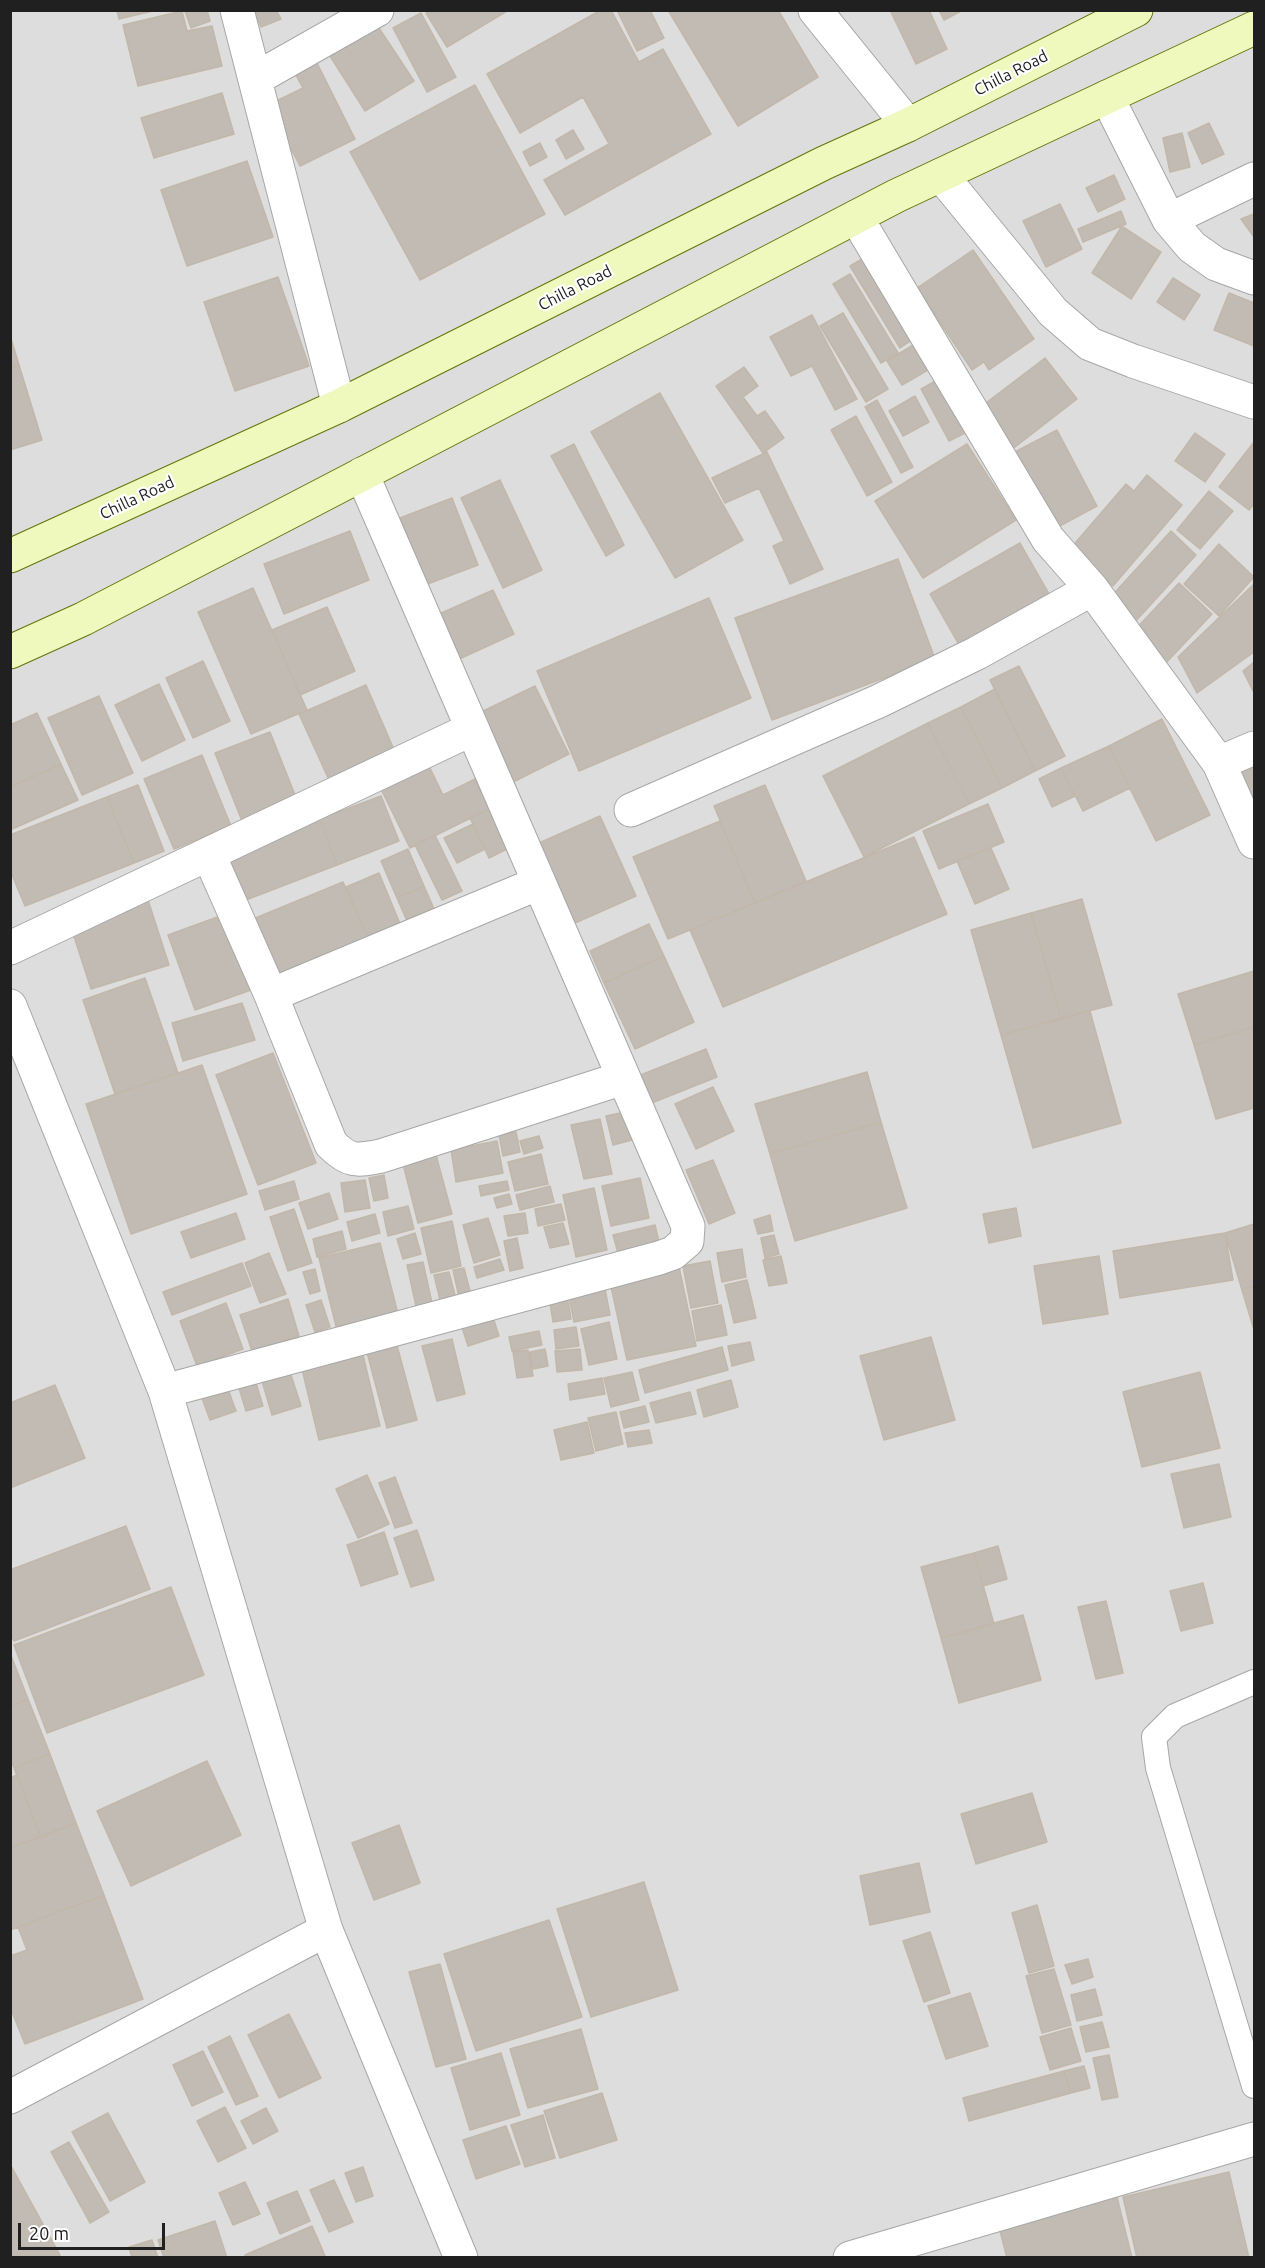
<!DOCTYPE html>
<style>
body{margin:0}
#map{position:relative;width:1265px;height:2268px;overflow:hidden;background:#f0eee7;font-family:Ubuntu,sans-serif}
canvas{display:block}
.frame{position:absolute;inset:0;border:12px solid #202020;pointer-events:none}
.scale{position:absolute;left:18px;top:2223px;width:147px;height:27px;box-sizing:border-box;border:3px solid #202020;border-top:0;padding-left:8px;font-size:18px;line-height:21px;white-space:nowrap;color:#202020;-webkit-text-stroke:4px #fff;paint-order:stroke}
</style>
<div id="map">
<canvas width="1265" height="2268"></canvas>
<div class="frame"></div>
<div class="scale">20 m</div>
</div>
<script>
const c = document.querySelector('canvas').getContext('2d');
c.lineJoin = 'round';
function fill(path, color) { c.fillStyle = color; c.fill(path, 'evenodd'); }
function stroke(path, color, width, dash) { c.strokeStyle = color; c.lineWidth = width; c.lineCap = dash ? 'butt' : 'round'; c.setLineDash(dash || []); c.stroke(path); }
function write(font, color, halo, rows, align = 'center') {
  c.font = font + ' Ubuntu,sans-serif'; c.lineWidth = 4.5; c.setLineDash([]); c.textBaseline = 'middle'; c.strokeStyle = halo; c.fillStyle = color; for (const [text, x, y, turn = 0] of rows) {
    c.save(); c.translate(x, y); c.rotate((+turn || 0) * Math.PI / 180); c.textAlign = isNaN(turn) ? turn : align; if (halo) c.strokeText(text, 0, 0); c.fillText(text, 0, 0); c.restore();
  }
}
const residential = new Path2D(`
 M11,11H1254V2257L11,2258Z`);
const building = new Path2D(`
 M117,10H157L119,19Z
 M207,10L210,21L191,28L185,11Z
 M254,10H276L281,19L261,27Z
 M430,10H507V11L447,47L426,13Z
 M601,10H611L639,62L663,49L711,134L565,215L544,180L609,144L583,97L520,133L487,74Z
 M617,10H650L664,38L637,51Z
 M668,10H778L818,77L738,126Z
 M890,10H929L947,49L916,64Z
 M939,10H963L944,20Z
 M182,11L187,31L212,26L222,66L138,86L123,25Z
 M421,13L456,77L427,92L393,28Z
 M377,25L414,81L365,111L330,56Z
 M314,57L355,139L300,166L268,105L303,88L292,68Z
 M475,85L545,214L420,280L350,152Z
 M222,93L234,134L154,158L141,118Z
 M1209,123L1224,154L1202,164L1188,133Z
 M573,130L584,149L566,159L556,140Z
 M1182,133L1190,167L1170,172L1163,138Z
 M540,143L547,157L530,166L523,152Z
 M247,161L273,237L187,266L161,190Z
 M1114,175L1125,199L1098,212L1086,188Z
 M1060,204L1082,249L1046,267L1023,221Z
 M1121,211L1126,224L1083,242L1078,229Z
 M1254,214V237L1241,219Z
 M1122,226L1161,252L1131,299L1092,273Z
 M973,250L1034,339L989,370L984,362L972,370L917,288Z
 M869,255L918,336L900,348L850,266Z
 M850,274L898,353L881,363L833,284Z
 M278,277L309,366L235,391L204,302Z
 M1173,278L1200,295L1184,320L1157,302Z
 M1229,293L1254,303V346L1214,330Z
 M843,313L888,389L866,402L820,326Z
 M812,315L857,399L835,410L812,366L791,376L770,337Z
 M10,335L19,365L10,368Z
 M918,342L933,367L902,385L887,361Z
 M1045,358L1077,399L1006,454L974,412Z
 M19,365L42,440L10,450V368Z
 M744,367L758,386L743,397L757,416L765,411L784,438L763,453L716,386Z
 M941,378L969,431L949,441L921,389Z
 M660,393L743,540L675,578L591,432Z
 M915,396L929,422L903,436L889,411Z
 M877,400L913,467L901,473L865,407Z
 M856,416L892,482L867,496L831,430Z
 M1057,430L1097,506L1054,529L1013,453Z
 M1195,433L1225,454L1205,482L1175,461Z
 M1254,442V504L1249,510L1219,487Z
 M574,444L624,545L606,556L551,456Z
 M967,444L1016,520L923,578L875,501Z
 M767,452L823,569L790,584L773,546L784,541L759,488L725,503L712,478Z
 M1147,475L1182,505L1113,586L1070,549L1126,484L1134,491Z
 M500,480L542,570L503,588L461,498Z
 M1209,491L1233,511L1200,549L1177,530Z
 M452,498L478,565L425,585L400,518Z
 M350,531L369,580L284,614L264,564Z
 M1171,531L1196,555L1133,624L1107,601Z
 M1020,543L1052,599L962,650L930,594Z
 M1219,544L1254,577L1219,616L1184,584Z
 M898,559L935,659L772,720L735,618Z
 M1179,583L1212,614L1164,665L1131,634Z
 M1254,584V652L1197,693L1178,657Z
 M253,588L307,710L251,734L198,612Z
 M493,590L514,634L457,660L437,615Z
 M709,598L751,698L579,771L537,671Z
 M327,607L355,671L300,695L272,630Z
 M203,661L230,721L193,738L166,678Z
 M1254,662V693L1243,671Z
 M1019,666L1065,756L1035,771L990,680Z
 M159,684L185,740L142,761L115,705Z
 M366,685L395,752L329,780L299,714Z
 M535,686L569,754L511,783L477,714Z
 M995,689L1035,771L1002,788L961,707Z
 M99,696L133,773L82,795L48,718Z
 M961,707L1002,788L969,804L928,723Z
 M37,713L61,764L10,787V725Z
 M1162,719L1210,815L1156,841L1109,746Z
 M928,723L969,804L864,857L823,776Z
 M270,732L297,800L242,821L215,753Z
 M1109,746L1130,788L1083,811L1061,768Z
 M1254,750V822L1231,758Z
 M202,755L231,826L174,849L144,779Z
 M61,764L78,800L10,830V787Z
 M428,764L443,795L475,779L489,809L410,848L380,787Z
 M1061,768L1075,796L1052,807L1039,779Z
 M138,785L164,851L134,863L107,797Z
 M765,785L806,881L755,903L714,806Z
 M381,796L399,841L337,865L320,819Z
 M107,797L134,863L25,906L10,870V835Z
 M988,804L1004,842L939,869L923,831Z
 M489,809L509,848L489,858L470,818Z
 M600,816L636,896L575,923L539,843Z
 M320,819L337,865L238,903L220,858Z
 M720,821L755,903L668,939L633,857Z
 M473,824L485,849L457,863L444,838Z
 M435,835L462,891L442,900L415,845Z
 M914,837L947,914L723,1007L690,930Z
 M991,848L1009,889L975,904L957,861Z
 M408,849L424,886L397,898L381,861Z
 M379,873L403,931L371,945L346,887Z
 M343,882L371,945L277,979L253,919Z
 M424,886L438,918L411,930L397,898Z
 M1082,899L1112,1005L1061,1018L1031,913Z
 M148,900L169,965L91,989L70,924Z
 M1031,913L1061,1018L1001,1035L971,930Z
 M223,915L251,990L195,1010L168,935Z
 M649,924L664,956L604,983L590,951Z
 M664,956L694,1022L635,1049L604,983Z
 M1254,971V1027L1194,1045L1178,994Z
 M145,978L178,1073L115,1094L83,1000Z
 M242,1003L255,1040L183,1061L172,1023Z
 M1090,1011L1121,1123L1033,1148L1001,1035Z
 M1254,1027V1108L1216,1119L1194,1045Z
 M706,1049L717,1077L644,1106L633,1078Z
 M273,1053L316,1163L258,1185L216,1075Z
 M202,1065L247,1194L131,1234L86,1104Z
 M867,1072L881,1122L770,1154L755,1104Z
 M713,1087L734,1131L696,1149L675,1104Z
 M625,1112L632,1140L613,1145L606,1116Z
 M600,1119L612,1174L584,1179L571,1125Z
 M881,1122L907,1208L795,1241L770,1154Z
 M516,1132L520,1152L503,1156L499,1135Z
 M539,1136L543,1148L524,1154L520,1141Z
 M497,1141L503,1173L456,1182L451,1150Z
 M541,1154L548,1184L515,1191L508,1162Z
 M436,1155L452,1214L418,1223L403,1164Z
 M713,1160L735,1213L709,1224L686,1170Z
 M384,1175L388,1198L374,1201L369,1178Z
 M640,1178L649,1218L611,1226L602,1186Z
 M365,1180L370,1208L345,1212L341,1183Z
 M294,1181L299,1199L265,1210L259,1191Z
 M507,1181L509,1190L481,1196L479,1186Z
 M550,1186L554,1202L520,1210L516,1195Z
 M594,1188L607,1250L576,1257L563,1195Z
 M329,1193L338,1219L308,1229L299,1203Z
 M509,1194L512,1204L497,1208L494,1198Z
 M561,1204L565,1220L538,1226L535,1209Z
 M408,1206L414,1229L388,1236L383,1212Z
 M1016,1208L1021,1236L989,1243L983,1214Z
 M294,1209L312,1263L288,1271L270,1217Z
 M236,1213L245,1239L191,1258L181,1232Z
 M525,1213L528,1233L508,1236L504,1216Z
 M375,1214L380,1233L352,1241L347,1222Z
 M770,1215L773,1231L758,1234L754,1220Z
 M488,1218L500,1255L474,1263L463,1225Z
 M452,1221L461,1266L431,1273L421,1228Z
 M563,1223L569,1244L550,1248L544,1227Z
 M1254,1224V1286L1242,1290L1225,1233Z
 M655,1225L659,1242L618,1253L613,1235Z
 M342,1231L346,1249L317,1257L313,1239Z
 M415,1233L421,1254L403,1259L397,1239Z
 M1225,1233L1233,1280L1120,1298L1113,1251Z
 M774,1235L779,1254L765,1258L761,1238Z
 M517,1238L523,1268L510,1271L504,1241Z
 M380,1243L398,1314L337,1330L319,1258Z
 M742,1249L746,1277L722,1282L717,1253Z
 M269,1253L286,1294L260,1303L245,1263Z
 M781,1256L787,1283L769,1286L763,1260Z
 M1099,1256L1108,1314L1043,1324L1034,1266Z
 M500,1259L504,1270L477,1278L474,1267Z
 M710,1261L718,1303L691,1308L683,1266Z
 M423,1262L432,1303L416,1306L407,1265Z
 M242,1263L251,1286L172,1315L163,1292Z
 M679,1267L696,1346L627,1360L610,1282Z
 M464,1268L471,1295L459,1297L453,1270Z
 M315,1269L320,1291L310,1294L303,1272Z
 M449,1272L456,1299L441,1304L434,1275Z
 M747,1280L756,1318L734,1323L725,1285Z
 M1254,1286V1330L1242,1290Z
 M605,1289L610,1315L574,1322L569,1296Z
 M567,1294L571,1319L553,1322L549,1297Z
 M288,1299L299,1336L252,1351L240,1315Z
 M321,1300L330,1327L315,1332L306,1305Z
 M226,1303L243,1349L197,1366L180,1321Z
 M721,1305L727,1335L697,1341L692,1311Z
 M491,1311L499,1336L468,1346L460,1321Z
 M609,1322L617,1359L589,1365L581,1329Z
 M576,1327L579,1346L556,1349L554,1330Z
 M539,1331L542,1345L512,1351L509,1337Z
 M931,1337L955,1420L884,1440L860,1356Z
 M395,1338L417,1420L387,1428L365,1345Z
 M452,1339L465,1394L437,1401L422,1346Z
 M750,1342L754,1360L732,1366L728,1346Z
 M722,1347L728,1370L645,1393L639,1370Z
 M545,1349L548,1366L533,1369L530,1352Z
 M580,1349L582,1370L557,1372L555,1351Z
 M528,1350L533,1376L517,1378L513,1352Z
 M363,1355L380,1426L319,1440L302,1369Z
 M290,1372L301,1406L272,1415L262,1381Z
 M632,1372L639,1400L611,1407L604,1378Z
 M1200,1372L1220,1448L1142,1467L1123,1392Z
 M602,1378L605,1394L570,1400L568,1384Z
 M731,1380L738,1407L704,1417L697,1390Z
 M256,1383L263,1406L246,1411L239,1388Z
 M55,1385L85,1458L10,1488V1403Z
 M228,1389L236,1411L210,1420L202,1398Z
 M690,1392L696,1414L656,1423L650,1403Z
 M645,1406L649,1422L624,1428L620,1412Z
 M616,1412L623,1444L596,1451L588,1418Z
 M587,1422L594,1453L561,1460L554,1430Z
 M649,1430L652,1443L628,1447L625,1433Z
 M1219,1464L1231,1517L1184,1528L1171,1474Z
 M367,1475L389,1524L358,1538L336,1489Z
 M395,1477L412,1523L395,1528L379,1483Z
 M126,1526L150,1589L14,1641L10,1633V1570Z
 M417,1530L434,1580L411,1587L394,1538Z
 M384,1532L398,1574L361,1586L347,1545Z
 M998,1546L1007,1579L983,1586L974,1553Z
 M974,1553L994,1624L941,1638L921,1567Z
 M1203,1583L1213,1623L1181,1631L1170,1591Z
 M171,1587L204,1675L47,1733L14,1645Z
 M1106,1601L1123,1673L1096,1679L1078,1607Z
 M1023,1615L1041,1680L959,1703L941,1638Z
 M10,1653L28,1699L10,1706Z
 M28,1699L50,1754L14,1768L10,1758V1706Z
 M50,1754L76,1823L41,1837L14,1768Z
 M207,1761L241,1835L131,1886L97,1811Z
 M17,1775L41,1837L10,1848V1778Z
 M1032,1793L1047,1842L976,1864L961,1814Z
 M76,1823L104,1895L10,1930V1848Z
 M399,1825L420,1883L374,1900L352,1843Z
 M919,1863L930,1912L870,1925L860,1876Z
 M644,1882L678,1990L591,2017L557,1909Z
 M104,1895L143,1999L25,2044L10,2007V1956L27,1950L18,1927Z
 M1037,1905L1054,1966L1029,1973L1012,1913Z
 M549,1920L582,2017L476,2051L444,1954Z
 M930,1932L950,1993L924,2002L903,1941Z
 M1088,1959L1093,1977L1072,1984L1065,1965Z
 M440,1964L466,2059L436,2067L409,1972Z
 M1054,1969L1071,2025L1042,2033L1026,1976Z
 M1095,1989L1102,2015L1077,2021L1071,1995Z
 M970,1993L988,2046L946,2059L928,2006Z
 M289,2014L321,2078L279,2098L248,2035Z
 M1102,2022L1109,2047L1086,2052L1080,2027Z
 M1071,2028L1081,2061L1050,2070L1040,2037Z
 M581,2029L598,2089L528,2108L510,2049Z
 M230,2036L258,2096L236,2105L208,2047Z
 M203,2051L223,2092L192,2106L173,2065Z
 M501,2053L520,2115L470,2130L451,2068Z
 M1109,2055L1118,2097L1102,2100L1093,2058Z
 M1084,2066L1090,2088L1071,2093L1064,2071Z
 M1064,2071L1071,2093L969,2121L963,2098Z
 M602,2093L617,2140L560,2158L544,2111Z
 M225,2107L246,2148L218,2162L197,2121Z
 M266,2108L278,2131L253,2144L241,2121Z
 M108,2113L145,2182L110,2201L72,2132Z
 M543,2115L555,2158L525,2167L511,2125Z
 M506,2126L520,2164L476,2179L463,2140Z
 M69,2142L109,2212L90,2223L51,2152Z
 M10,2164L60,2255L55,2258H10Z
 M363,2167L373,2196L356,2202L345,2173Z
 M1229,2172L1249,2258H1137L1123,2197Z
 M334,2180L353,2222L329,2232L310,2190Z
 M245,2182L260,2214L233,2225L219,2193Z
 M297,2191L310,2221L280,2234L267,2203Z
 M1117,2197L1132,2258H1007L999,2227Z
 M215,2221L227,2258H164L158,2240Z
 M312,2226L326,2258H247L245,2255Z
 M152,2240L158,2258H132L129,2247Z`);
const lane = new Path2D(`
 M1254,1682L1175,1716L1154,1737L1158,1768L1254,2086`);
const street = new Path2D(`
 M237,10L339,406
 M815,10L908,125
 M255,79L377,10
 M1107,97L1169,220L1192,247L1216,264L1254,278
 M941,175L1053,312L1090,344L1133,361L1254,402
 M856,217L1048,539L1092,589L1219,763L1254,842
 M1169,220L1254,179
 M1219,763L1254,748
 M631,810L879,701L977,653L1092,589
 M209,855L271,995L331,1144C349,1162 356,1161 381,1156L623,1078
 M10,948L472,729
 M271,995L539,883
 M10,1006L165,1391L326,1930L461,2258
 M165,1391L659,1258L673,1253L687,1241L688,1226L362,474
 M10,2097L326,1930
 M850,2258L1254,2139`);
const secondary = new Path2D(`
 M10,556L339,406L824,163L908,125L1136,10
 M10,652L83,619L307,503L896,196L1254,28`);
const streetNames = [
 ["Chilla Road",1011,73,-27],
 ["Chilla Road",575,288,-27],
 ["Chilla Road",137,498,-25]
];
fill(residential, '#dedddd');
fill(building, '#c1bbb3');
stroke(building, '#c2b7a9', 1.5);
stroke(lane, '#a7a7a7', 26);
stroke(street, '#a7a7a7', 35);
stroke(secondary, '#5f7708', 35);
stroke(lane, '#fff', 24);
stroke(street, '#fff', 33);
stroke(secondary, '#eff8bd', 33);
write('16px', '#202020', '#fff', streetNames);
</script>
